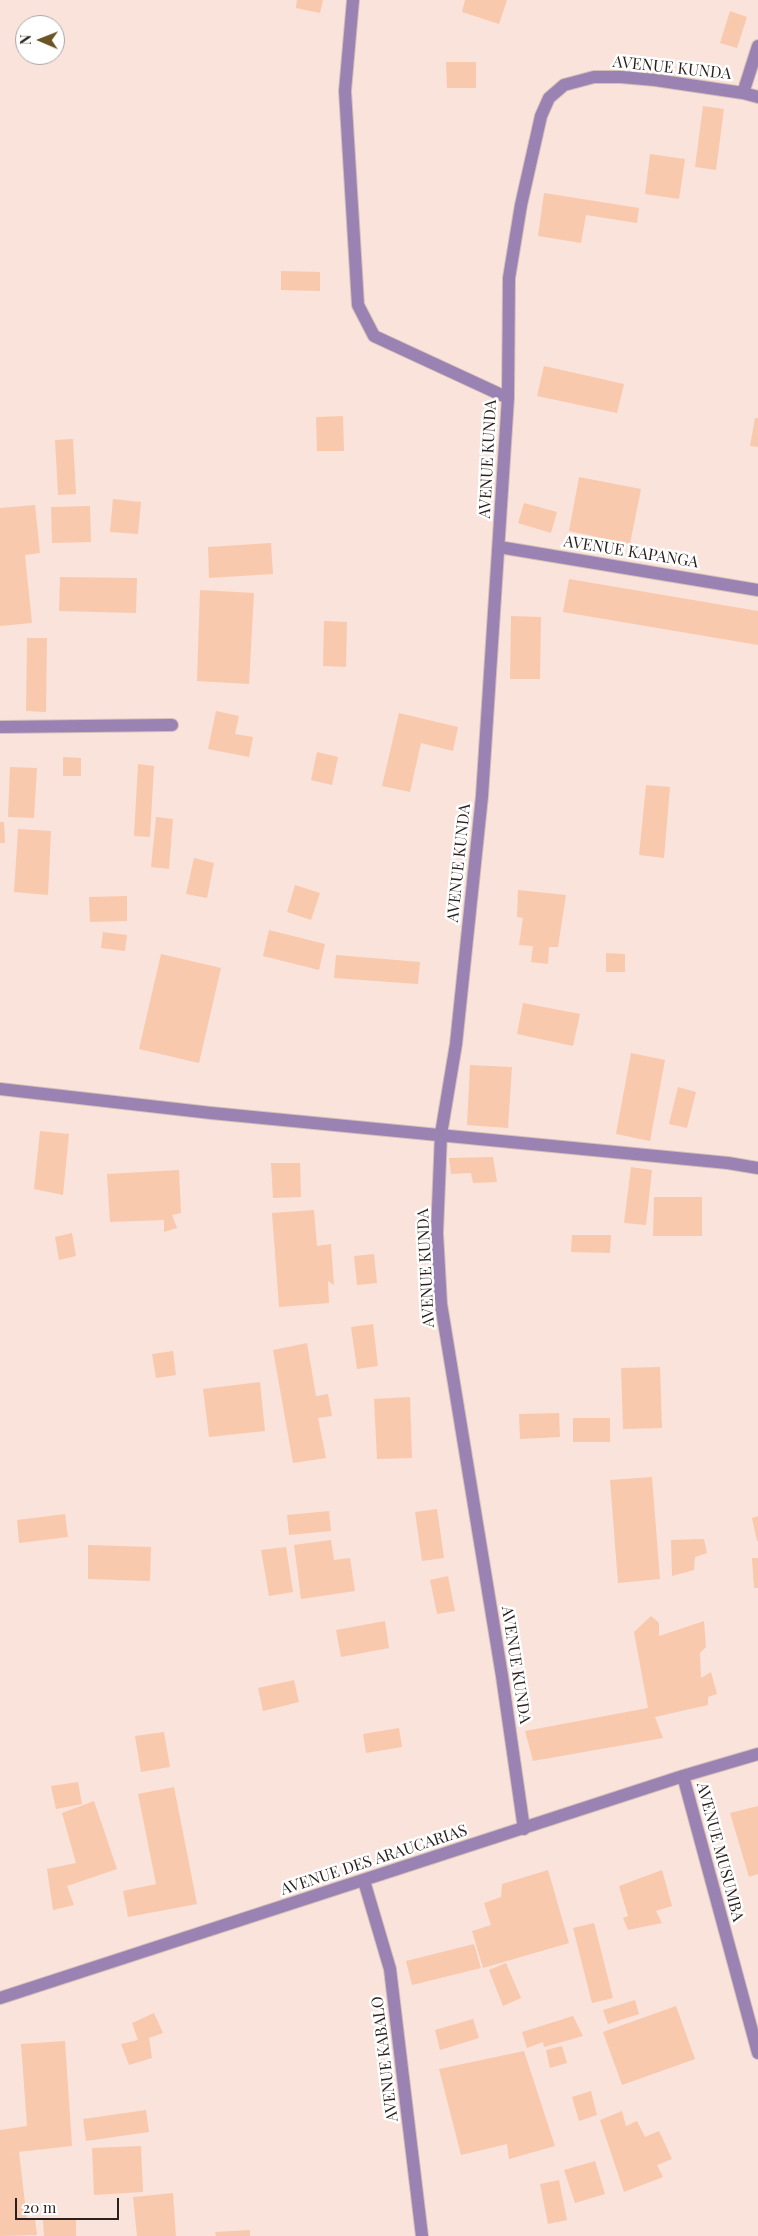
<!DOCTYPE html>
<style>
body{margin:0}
#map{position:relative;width:758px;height:2236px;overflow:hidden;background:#fae3db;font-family:"Playfair Display",serif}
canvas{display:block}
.north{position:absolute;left:15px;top:15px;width:50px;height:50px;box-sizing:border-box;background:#fff;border:1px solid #aaa6a5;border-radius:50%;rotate:271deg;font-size:14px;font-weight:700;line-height:20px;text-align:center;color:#2a211e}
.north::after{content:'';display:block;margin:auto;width:18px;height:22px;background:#6c5525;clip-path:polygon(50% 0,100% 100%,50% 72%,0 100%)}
.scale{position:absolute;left:15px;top:2198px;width:104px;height:22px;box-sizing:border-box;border:2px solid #2a211e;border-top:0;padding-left:6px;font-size:15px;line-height:18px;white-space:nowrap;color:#2a211e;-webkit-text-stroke:4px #fff;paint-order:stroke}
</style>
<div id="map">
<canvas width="758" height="2236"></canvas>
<div class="north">N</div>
<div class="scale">20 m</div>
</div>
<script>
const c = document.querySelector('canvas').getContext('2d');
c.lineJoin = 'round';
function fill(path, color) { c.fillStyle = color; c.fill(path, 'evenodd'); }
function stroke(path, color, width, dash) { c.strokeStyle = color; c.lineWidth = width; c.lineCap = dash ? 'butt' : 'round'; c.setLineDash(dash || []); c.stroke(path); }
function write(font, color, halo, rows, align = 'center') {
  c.font = font + ' "Playfair Display",serif'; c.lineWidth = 5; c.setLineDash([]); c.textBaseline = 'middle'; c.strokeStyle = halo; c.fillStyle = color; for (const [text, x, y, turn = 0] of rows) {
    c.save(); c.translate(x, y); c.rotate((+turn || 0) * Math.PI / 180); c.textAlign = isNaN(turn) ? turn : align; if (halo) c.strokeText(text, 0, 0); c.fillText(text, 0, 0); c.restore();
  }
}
const building = new Path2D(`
 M297,0H323L320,13L296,8Z
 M465,0H507L499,24L462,12Z
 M730,11L747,17L737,48L720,43Z
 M446,62H476V88H447Z
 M703,106L724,109L716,170L695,167Z
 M650,154L685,159L679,199L645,194Z
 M544,193L639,208L637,223L586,215L581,243L538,236Z
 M281,271L320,272V291L281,290Z
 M544,366L624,384L617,413L537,396Z
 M343,416L344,451H317L316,417Z
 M755,418H758V447L750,446Z
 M73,439L76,494L58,495L55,440Z
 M579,477L641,489L630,544L569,531Z
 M113,499L141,502L138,534L110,532Z
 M524,503L557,512L551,533L518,523Z
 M35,505L40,553L25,555L32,623L0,626V508Z
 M90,506L91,542L52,543L51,507Z
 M271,543L273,574L209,578L208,547Z
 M60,577L137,578L136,613L59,611Z
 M569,579L758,611V645L563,612Z
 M200,590L254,593L249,684L197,681Z
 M511,616L541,617L540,679H510Z
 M324,621L347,622L346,667L323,666Z
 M27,638H47L46,712L26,711Z
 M216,711L239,716L235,734L253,737L249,757L208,749Z
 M399,713L458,727L453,751L421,743L410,792L382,786Z
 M317,752L338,757L332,785L311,780Z
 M63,757L81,758V776H63Z
 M138,764L154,766L150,837L134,836Z
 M10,767L37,768L34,818L8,817Z
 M646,785L670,787L664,858L639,855Z
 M156,817L173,819L169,869L151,867Z
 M0,822H4L5,843H0Z
 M18,829L51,831L48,895L14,892Z
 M194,858L214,863L207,898L186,894Z
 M295,885L320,893L311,920L287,912Z
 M518,890L566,895L558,947H549L548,964L531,962L533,946L519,945L523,918L517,917Z
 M127,896V921L90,922L89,897Z
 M269,930L325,944L319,970L263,956Z
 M103,932L127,935L125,951L101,948Z
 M606,953L625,954V972H606Z
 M161,954L221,968L199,1063L139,1049Z
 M336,955L420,962L418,984L334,978Z
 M523,1003L580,1014L573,1046L517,1034Z
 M631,1053L665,1060L650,1141L616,1134Z
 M470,1065L512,1067L508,1128L467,1125Z
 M678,1087L696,1092L687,1128L669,1124Z
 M40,1131L69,1134L63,1195L34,1189Z
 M493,1157L497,1182L473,1183L471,1173L451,1174L449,1158Z
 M271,1163H300L301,1197L273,1198Z
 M631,1167L652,1170L646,1225L624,1223Z
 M179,1170L181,1213L172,1215L177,1228L164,1232V1220L110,1222L107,1174Z
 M654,1197H702V1236H653Z
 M314,1210L317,1246L331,1244L334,1285L328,1281L329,1303L279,1307L272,1213Z
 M72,1233L76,1256L59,1260L55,1237Z
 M572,1235H611L610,1253L571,1252Z
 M374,1254L377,1283L357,1285L354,1256Z
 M373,1324L378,1366L357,1369L351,1327Z
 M307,1343L316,1396L328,1394L332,1416L318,1418L326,1458L293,1463L273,1350Z
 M173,1351L176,1375L156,1378L152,1354Z
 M660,1367L662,1428L623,1429L621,1368Z
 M260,1382L265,1431L209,1437L203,1389Z
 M410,1397L412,1458L377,1459L374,1399Z
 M559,1413L560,1437L520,1439L519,1414Z
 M573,1418H610V1442H573Z
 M652,1477L660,1579L618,1583L610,1480Z
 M437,1509L444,1558L422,1561L415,1512Z
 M329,1511L331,1531L289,1535L287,1515Z
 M65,1514L68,1537L19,1543L17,1520Z
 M758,1516V1541H757L752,1518Z
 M704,1539L707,1553L695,1557L694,1570L672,1576L671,1540Z
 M331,1540L334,1560L350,1558L355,1591L301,1599L294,1545Z
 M88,1545L151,1547L150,1581L88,1579Z
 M286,1547L293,1592L269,1596L261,1550Z
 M752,1558H758V1588H754Z
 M448,1576L455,1611L437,1614L430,1580Z
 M651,1616L659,1623V1636L704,1621L706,1647L700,1653L701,1678L711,1672L717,1694L708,1697V1705L655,1717L663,1738L533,1761L525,1731L648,1708L634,1632Z
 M385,1621L389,1648L341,1657L336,1630Z
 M294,1680L299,1702L263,1711L258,1688Z
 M399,1728L402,1747L366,1753L363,1734Z
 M164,1732L170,1767L141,1772L135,1736Z
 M78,1782L82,1804L56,1809L51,1786Z
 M174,1787L197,1904L128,1917L123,1891L156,1884L138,1794Z
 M94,1801L117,1869L67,1886L74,1905L53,1910L47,1869L76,1863L62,1813Z
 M758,1806V1874L749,1877L730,1813Z
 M548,1870L569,1943L483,1968L472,1931L491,1925L484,1903L501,1897L502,1884Z
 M662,1870L672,1906L656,1911L662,1923L628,1930L623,1918L628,1916L619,1886Z
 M594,1923L613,1998L592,2003L573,1928Z
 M474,1944L481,1968L412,1985L406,1961Z
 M506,1963L521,1998L503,2006L489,1970Z
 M635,2000L639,2014L608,2024L603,2010Z
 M676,2006L695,2059L622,2085L603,2032Z
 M154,2013L163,2033L149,2038L152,2058L129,2065L121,2044L138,2040L132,2023Z
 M573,2016L583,2036L544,2047L543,2042L527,2048L522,2032Z
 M473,2019L479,2038L440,2050L435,2030Z
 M65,2041L72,2146L0,2154V2130L27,2126L21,2044Z
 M562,2046L567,2063L550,2068L546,2050Z
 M524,2051L555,2146L509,2159L507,2144L461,2155L439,2069Z
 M591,2091L597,2115L579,2121L572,2097Z
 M146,2110L149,2132L86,2141L83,2119Z
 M622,2111L626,2126L637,2121L645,2137L659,2131L672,2159L657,2165L663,2177L624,2192L600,2120Z
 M141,2146L143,2192L94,2195L92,2148Z
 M19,2152L27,2220L35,2219L37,2235L0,2236V2154Z
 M595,2161L605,2194L575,2203L564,2170Z
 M559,2180L567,2220L548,2224L540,2184Z
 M173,2193L176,2236H137L133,2197Z
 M76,2218V2236H44L43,2220Z
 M250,2230V2236H216L215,2232Z`);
const minor = new Path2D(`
 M353,0L345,91L358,305L374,336L508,398
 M743,93L758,46
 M499,547L758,590
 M0,727L172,725
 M0,1089L211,1113L728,1163L758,1168
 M683,1776L758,2053
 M524,1829L502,1676L441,1304L437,1233L441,1134L456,1044L482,796L508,398L509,278L521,205L541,116L549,98L564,85L594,77H621L655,80L743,93L758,97
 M364,1881L390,1969L422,2236
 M0,1998L683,1776L758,1754`);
const streetNames = [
 ["AVENUE KUNDA",672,68,6],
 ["AVENUE KUNDA",488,459,-87],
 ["AVENUE KAPANGA",631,552,9],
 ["AVENUE KUNDA",459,863,-84],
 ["AVENUE KUNDA",426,1268,-93],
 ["AVENUE KUNDA",516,1665,81],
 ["AVENUE MUSUMBA",720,1852,75],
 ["AVENUE DES ARAUCARIAS",374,1860,-18],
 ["AVENUE KABALO",385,2059,-97]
];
fill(building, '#f9c9ad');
stroke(minor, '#d5c0b9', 14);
stroke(minor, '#9a82b3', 12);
write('16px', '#2a211e', '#fff', streetNames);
</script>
